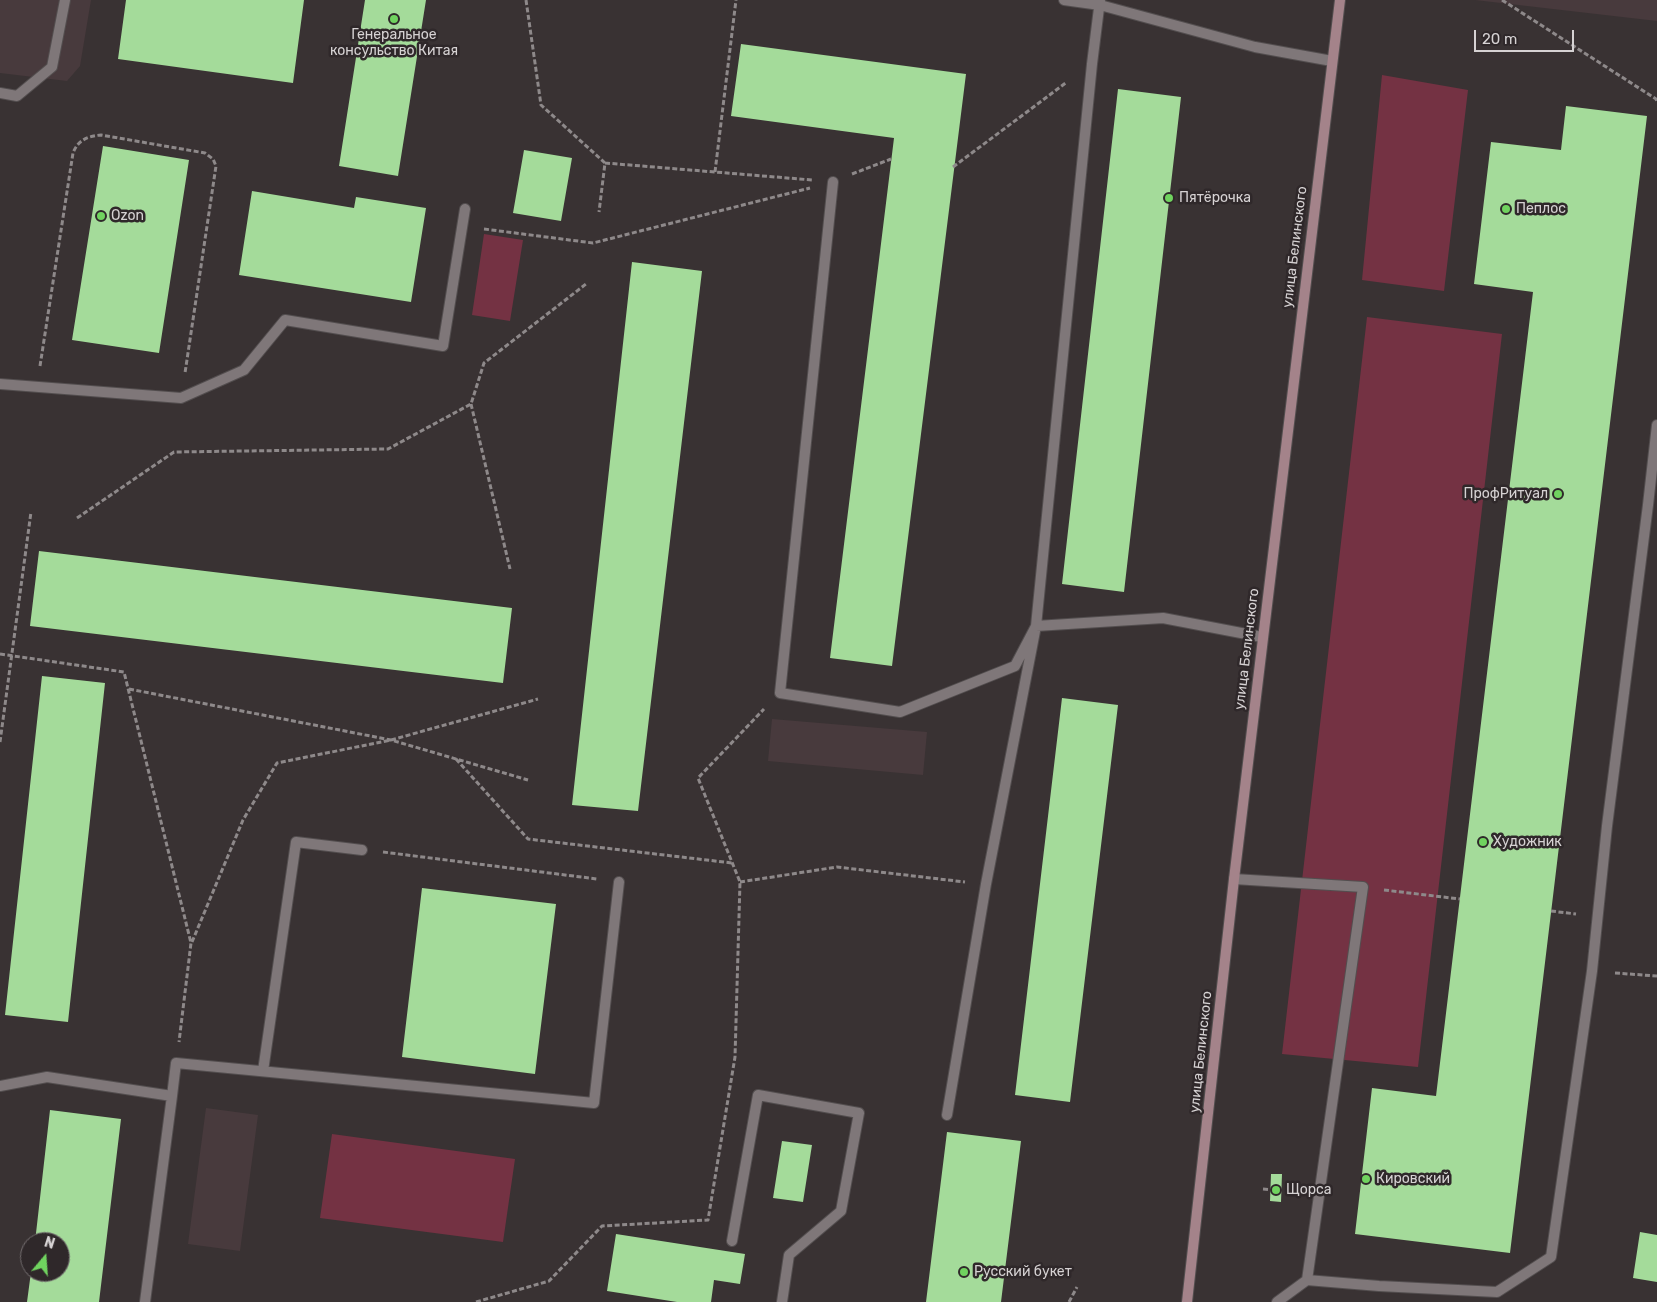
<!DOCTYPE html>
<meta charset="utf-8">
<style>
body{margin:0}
#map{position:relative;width:1657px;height:1302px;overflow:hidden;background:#393233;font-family:Rubik,sans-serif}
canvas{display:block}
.north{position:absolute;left:20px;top:1232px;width:50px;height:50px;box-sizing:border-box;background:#2f282a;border:1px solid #726c6e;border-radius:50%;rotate:18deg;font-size:14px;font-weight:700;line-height:20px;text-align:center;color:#d6d2d3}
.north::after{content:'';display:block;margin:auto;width:18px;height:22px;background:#70d35f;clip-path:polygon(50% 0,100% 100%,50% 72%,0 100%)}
.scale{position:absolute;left:1474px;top:30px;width:100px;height:22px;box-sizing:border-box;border:2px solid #d6d2d3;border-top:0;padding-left:6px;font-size:15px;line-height:18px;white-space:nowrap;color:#d6d2d3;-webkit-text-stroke:4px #2f282a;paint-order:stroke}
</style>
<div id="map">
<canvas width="1657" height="1302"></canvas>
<div class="north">N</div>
<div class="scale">20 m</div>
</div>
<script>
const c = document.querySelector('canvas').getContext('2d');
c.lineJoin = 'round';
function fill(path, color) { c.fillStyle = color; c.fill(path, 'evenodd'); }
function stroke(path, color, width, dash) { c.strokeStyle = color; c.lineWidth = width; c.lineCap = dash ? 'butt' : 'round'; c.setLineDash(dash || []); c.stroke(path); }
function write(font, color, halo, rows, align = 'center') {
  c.font = font + ' Rubik,sans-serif'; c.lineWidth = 5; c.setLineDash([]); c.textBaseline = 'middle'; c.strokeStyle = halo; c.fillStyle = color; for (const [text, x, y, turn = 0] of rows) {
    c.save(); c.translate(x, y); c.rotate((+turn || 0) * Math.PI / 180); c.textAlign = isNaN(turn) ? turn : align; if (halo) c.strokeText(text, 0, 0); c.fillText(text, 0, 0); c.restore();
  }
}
const built = new Path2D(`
 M0,0H91L80,66L67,81L0,73Z
 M1475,0H1657V21Z
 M772,719L927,732L923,775L768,761Z
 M206,1108L258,1115L240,1251L188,1244Z`);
const green = new Path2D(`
 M1382,75L1468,90L1444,291L1362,280Z
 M484,234L523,240L510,321L472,315Z
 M1367,317L1502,334L1418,1067L1282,1054Z
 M332,1134L515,1159L503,1242L320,1218Z`);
const building = new Path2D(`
 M126,0H304L293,83L118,59Z
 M365,0H426L398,176L339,166Z
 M741,44L966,74L892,666L830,658L894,138L731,116Z
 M1118,89L1181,97L1124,592L1062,584Z
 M1566,106L1647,116L1510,1253L1355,1234L1372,1088L1436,1096L1533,292L1474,284L1491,142L1561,150Z
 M103,146L189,160L159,353L72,340Z
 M524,150L572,158L561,221L513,213Z
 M252,191L354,208L356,197L426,208L411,302L239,275Z
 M632,262L702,271L638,811L572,805Z
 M39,551L512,608L503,683L30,626Z
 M42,676L105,683L68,1022L5,1015Z
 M1062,698L1118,705L1070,1102L1015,1095Z
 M422,888L556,904L535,1074L402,1057Z
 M50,1110L121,1119L99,1302H27L31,1272H60V1242H35Z
 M947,1132L1021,1141L1001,1302H926Z
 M782,1141L812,1145L803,1202L773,1198Z
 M1271,1174H1282L1281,1202L1270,1201Z
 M1640,1232L1657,1235V1282L1633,1278Z
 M616,1234L745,1254L740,1284L714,1280L711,1302H677L607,1291Z`);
const path = new Path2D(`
 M526,0L541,105L605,163L599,212
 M1502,0L1656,99L1657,102
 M605,163L812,180
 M953,167L1067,82
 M715,172L736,0
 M852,174L891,159
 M484,229L593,243L810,188
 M40,366L73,153C78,140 88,136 101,135L205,153L213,159L216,166L185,373
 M471,404L510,569
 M77,518L174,452L388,449L471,404L484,363L586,284
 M0,654L124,672L191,943L179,1042
 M129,689L391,740L528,780
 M0,742L31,512
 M456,759L528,839L732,863
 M383,852L597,879
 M740,882L837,867L965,882
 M1384,890L1460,899
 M1551,911L1576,914
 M192,942L243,820L277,763L391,740L538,699
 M1615,973L1657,976
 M1263,1189L1276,1190
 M476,1302L549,1281L602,1226L708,1220L735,1057L740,882L698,778L764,709
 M1069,1302L1077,1287`);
const service = new Path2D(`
 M1064,0L1100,5L1255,47L1332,61
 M0,93L17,96L52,67L65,0
 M833,182L780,693L900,712L1015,666L1036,626L1092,64L1100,0
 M0,384L181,398L244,370L285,320L443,346L465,209
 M1234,879L1363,887L1307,1280
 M263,1071L296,842L362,850
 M0,1086L47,1077L172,1096L145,1302
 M172,1096L176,1063L594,1103L619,882
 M947,1115L986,884L1036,626L1163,618L1262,637
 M732,1241L758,1095L859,1113L841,1211L789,1255L782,1302
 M1277,1302L1307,1280L1379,1286L1497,1292L1551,1257L1592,971L1607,826L1648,505L1657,425`);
const secondary = new Path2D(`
 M1187,1302L1234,879L1340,0`);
const markers = [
 [394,19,5,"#70d35f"],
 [1169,198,5,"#70d35f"],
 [1506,209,5,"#70d35f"],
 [101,216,5,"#70d35f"],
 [1558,494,5,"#70d35f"],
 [1483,842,5,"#70d35f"],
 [1366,1179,5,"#70d35f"],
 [1276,1190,5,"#70d35f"],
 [964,1272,5,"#70d35f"]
];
const poiNames = [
 ["Генеральное",394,35,"center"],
 ["консульство Китая",394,51,"center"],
 ["Пятёрочка",1179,198],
 ["Пеплос",1516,209],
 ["Ozon",111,216],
 ["ПрофРитуал",1548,494,"right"],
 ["Художник",1493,842],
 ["Кировский",1376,1179],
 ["Щорса",1286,1190],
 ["Русский букет",974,1272]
];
const streetNames = [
 ["улица Белинского",1295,247,-83],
 ["улица Белинского",1247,649,-83],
 ["улица Белинского",1201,1052,-84]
];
fill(built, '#483a3d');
fill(green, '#743243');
fill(building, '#a4db9a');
stroke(service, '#534e4f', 12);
stroke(secondary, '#534e4f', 12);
stroke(path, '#8e898a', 3, [5, 2.5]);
stroke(service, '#7f7779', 10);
stroke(secondary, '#a4838a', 10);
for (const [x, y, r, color] of markers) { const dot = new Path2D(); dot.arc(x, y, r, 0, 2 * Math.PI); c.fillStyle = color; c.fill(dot); stroke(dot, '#2f282a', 2); }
write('14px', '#d6d2d3', '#2f282a', poiNames, 'left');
write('14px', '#d6d2d3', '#2f282a', streetNames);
</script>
